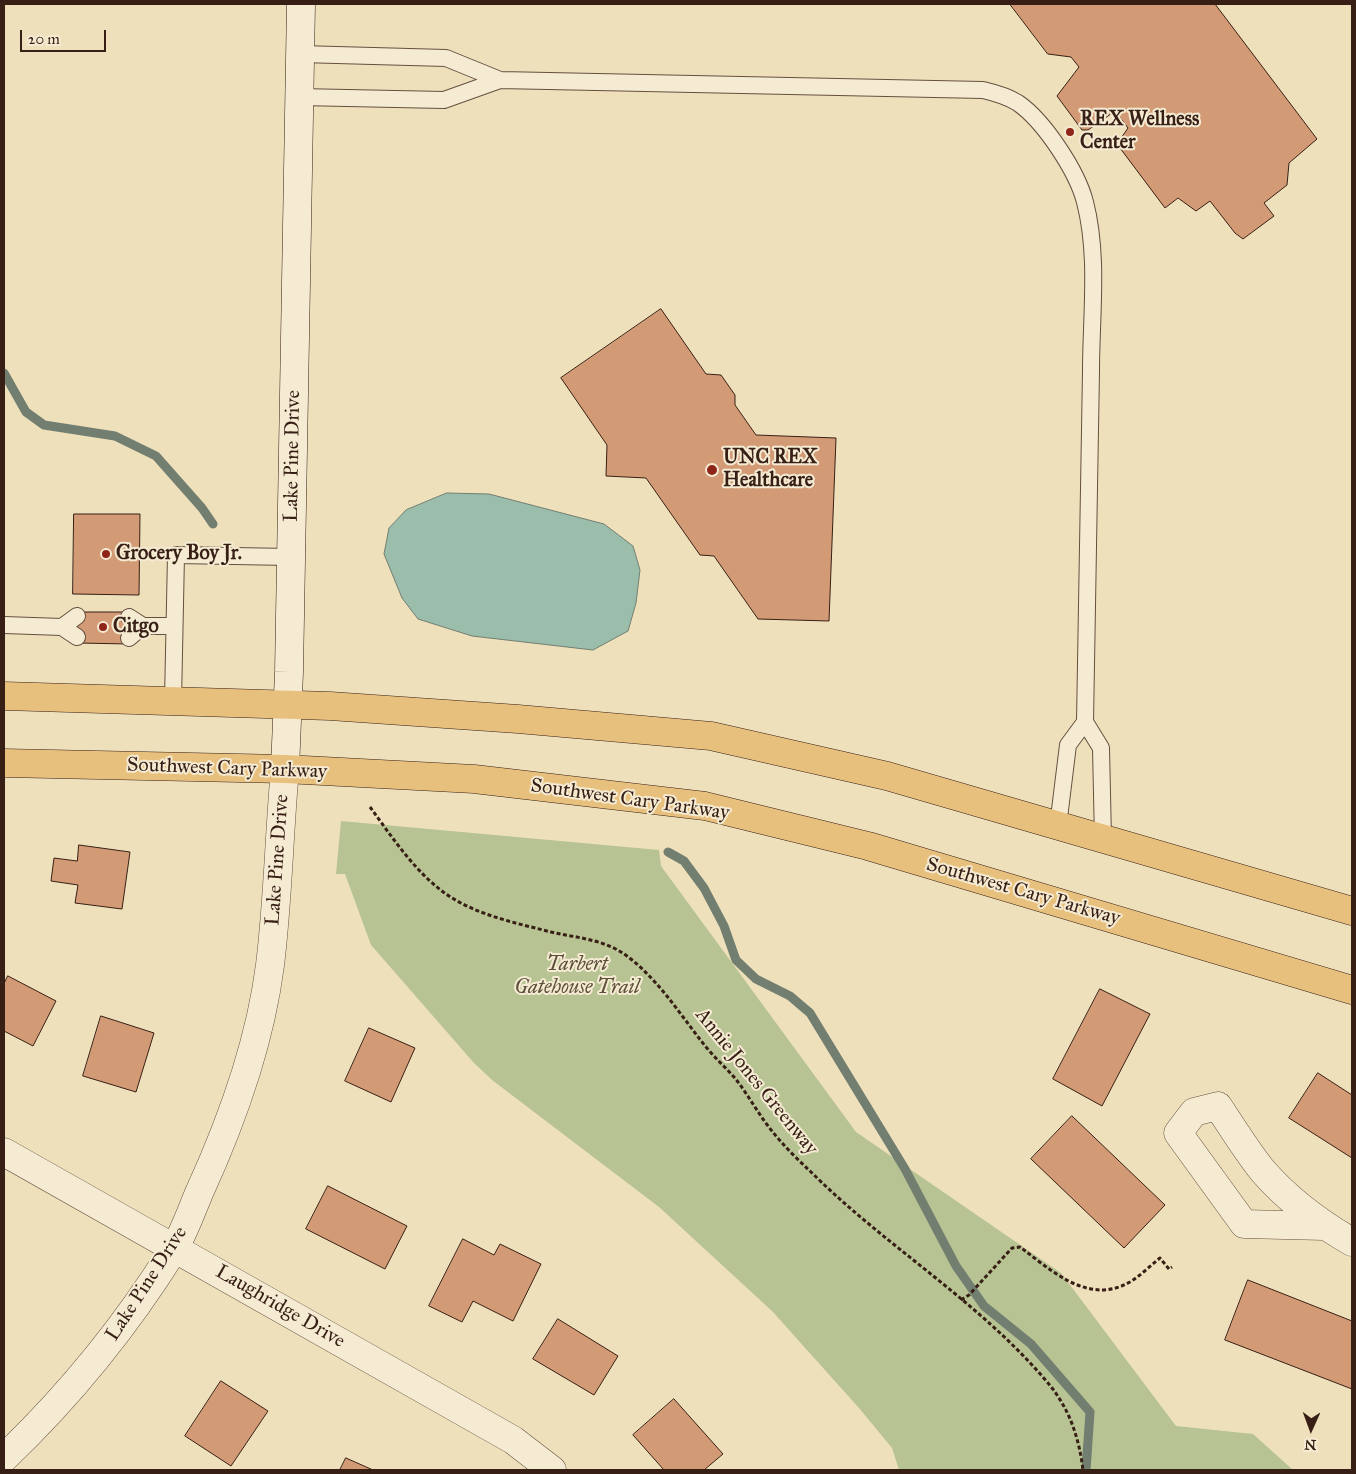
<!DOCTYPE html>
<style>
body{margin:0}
#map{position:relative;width:1356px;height:1474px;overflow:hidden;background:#efe0bc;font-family:"IM FELL Great Primer",serif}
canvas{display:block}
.frame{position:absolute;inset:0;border:5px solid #371f15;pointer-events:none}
.north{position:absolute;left:1286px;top:1404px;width:50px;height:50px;-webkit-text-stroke:4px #f5ebd3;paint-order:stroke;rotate:182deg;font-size:14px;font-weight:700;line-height:20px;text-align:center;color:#371f15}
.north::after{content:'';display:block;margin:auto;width:18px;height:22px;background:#371f15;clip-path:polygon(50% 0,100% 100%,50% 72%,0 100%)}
.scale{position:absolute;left:20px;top:30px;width:86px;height:22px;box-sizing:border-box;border:2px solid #371f15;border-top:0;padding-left:6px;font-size:15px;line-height:18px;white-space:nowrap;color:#371f15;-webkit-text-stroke:4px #f5ebd3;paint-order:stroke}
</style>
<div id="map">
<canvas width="1356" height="1474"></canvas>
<div class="frame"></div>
<div class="north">N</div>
<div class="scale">20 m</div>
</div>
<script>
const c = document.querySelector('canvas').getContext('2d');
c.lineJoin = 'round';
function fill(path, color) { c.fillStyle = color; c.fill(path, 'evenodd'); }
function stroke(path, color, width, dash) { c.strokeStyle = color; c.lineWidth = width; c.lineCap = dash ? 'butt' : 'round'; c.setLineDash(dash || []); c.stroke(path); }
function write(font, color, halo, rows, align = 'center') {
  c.font = font + ' "IM FELL Great Primer",serif'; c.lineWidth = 4; c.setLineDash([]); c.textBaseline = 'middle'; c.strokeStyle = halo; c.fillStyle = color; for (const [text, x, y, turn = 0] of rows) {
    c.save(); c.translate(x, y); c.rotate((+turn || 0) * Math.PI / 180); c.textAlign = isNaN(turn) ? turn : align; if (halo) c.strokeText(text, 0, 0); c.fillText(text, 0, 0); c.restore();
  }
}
const green = new Path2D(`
 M341,821L659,850L661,866L856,1132L1061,1273L1176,1426L1253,1434L1293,1470H899L892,1448L859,1408L772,1311L659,1207L492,1080L474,1063L371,945L345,874H336Z`);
const water = new Path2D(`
 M447,493L489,494L604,524L633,546L640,570L636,603L628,631L593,650L472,636L418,619L402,598L384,554L389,528L406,510Z`);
const stream = new Path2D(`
 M4,373L26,412L44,425L115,436L156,456L202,508L213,524
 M668,852L684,861L704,888L724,926L736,960L756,979L790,996L810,1013L905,1169L956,1266L984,1306L1031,1344L1090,1412L1086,1470`);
const building = new Path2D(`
 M1010,4H1215L1317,139L1289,163L1287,185L1264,203L1274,216L1243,239L1235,233L1210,201L1196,211L1178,198L1165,208L1117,144L1128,128L1115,111L1088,130H1082L1057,96L1079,67L1071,57L1048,54Z
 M661,309L706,374L721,375L735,395V405L756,435L836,438L829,621L758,619L714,556L700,555L646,478L606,476L607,445L561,378Z
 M74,514H140L139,595L73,594Z
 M77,612H129V644L77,643Z
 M79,845L130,852L122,909L75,903L78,885L51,881L54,858L77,861Z
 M8,976L56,1001L33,1046L4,1031V984Z
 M1100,989L1150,1014L1102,1106L1053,1079Z
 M101,1016L154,1033L136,1092L83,1076Z
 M369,1028L415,1048L391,1102L345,1081Z
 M1318,1073L1352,1095V1158L1289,1118Z
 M1072,1116L1165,1205L1124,1248L1031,1159Z
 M328,1186L407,1226L385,1269L306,1229Z
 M463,1239L494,1255L500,1244L541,1264L513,1321L473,1301L462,1322L429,1306Z
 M1248,1280L1352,1321V1389L1225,1340Z
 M558,1319L618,1356L594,1395L533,1359Z
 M221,1381L268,1411L231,1466L185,1436Z
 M674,1399L723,1454L704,1470H664L633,1435Z
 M346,1458L373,1470H340Z`);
const path = new Path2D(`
 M370,807C392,837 415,872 446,894C476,915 516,923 551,932C577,938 604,939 627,956C660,981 681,1016 706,1047C715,1058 725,1067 734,1077C748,1094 758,1114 772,1131C783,1145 797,1159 810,1171C885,1246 979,1301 1048,1383C1069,1408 1079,1437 1083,1470
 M961,1300L969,1295L1012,1248L1020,1247C1051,1270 1088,1306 1130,1282C1140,1276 1150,1266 1160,1258L1169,1269L1172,1267`);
const service = new Path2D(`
 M300,54L446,58L500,80L983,90C996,93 1007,96 1018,103C1044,121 1077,171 1085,202C1099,256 1091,316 1091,371C1090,488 1086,605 1085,722L1101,748L1103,839
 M299,97L444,100L500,80
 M129,617L143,626
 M4,625L62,627L77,637
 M62,627L77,616
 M129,638L143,626H174
 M173,701L176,555L291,557
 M1058,826L1068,745L1085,722`);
const minor = new Path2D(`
 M4,1152L513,1440L552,1470
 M1324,1226L1244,1224L1178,1133L1194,1112L1218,1106C1232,1127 1246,1150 1262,1170C1287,1199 1319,1223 1352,1242`);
const tertiary = new Path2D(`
 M4,1458C69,1396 126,1326 174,1249C184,1232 191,1212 199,1193C232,1121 260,1044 270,965C278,901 279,834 285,769`);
const secondary = new Path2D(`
 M285,769L289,672L301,4`);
const primary = new Path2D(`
 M4,696L330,706L518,719L711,736L887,776L1352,911
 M4,763L285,769L474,779L705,806L868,846L1352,990`);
const markers = [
 [1070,132,5,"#8f2418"],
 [712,470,6,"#8f2418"],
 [106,554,5,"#8f2418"],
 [103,627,5,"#8f2418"]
];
const poiNames = [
 ["REX Wellness",1080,120],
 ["Center",1080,143],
 ["UNC REX",723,458],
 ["Healthcare",723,481],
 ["Grocery Boy Jr.",116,554],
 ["Citgo",113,627]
];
const streetNames = [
 ["Lake Pine Drive",293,456,-89],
 ["Southwest Cary Parkway",227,769,2],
 ["Southwest Cary Parkway",630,800,8],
 ["Lake Pine Drive",278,860,-86],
 ["Southwest Cary Parkway",1023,892,16],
 ["Annie Jones Greenway",756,1082,51],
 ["Lake Pine Drive",147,1284,-57],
 ["Laughridge Drive",280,1307,30]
];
const parkNames = [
 ["Tarbert",577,965],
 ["Gatehouse Trail",577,988]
];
fill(green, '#b7c392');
fill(water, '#9abdac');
stroke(water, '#727e70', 1);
stroke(stream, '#727e70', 9);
fill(building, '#d39a76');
stroke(building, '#371f15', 1);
stroke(service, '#654f3f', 18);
stroke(minor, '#654f3f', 29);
stroke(tertiary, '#654f3f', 29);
stroke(secondary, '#371f15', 29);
stroke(primary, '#371f15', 29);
stroke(path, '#371f15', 3, [4, 2.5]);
stroke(service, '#f5ebd3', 16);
stroke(minor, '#f5ebd3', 28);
stroke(tertiary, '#f5ebd3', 28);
stroke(secondary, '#f5ebd3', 28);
stroke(primary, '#e8c07e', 28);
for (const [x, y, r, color] of markers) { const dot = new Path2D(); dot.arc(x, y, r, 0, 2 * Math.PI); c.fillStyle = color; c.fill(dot); stroke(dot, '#f5ebd3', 2); }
write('bold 20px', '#371f15', '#f5ebd3', poiNames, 'left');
write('20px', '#371f15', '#f5ebd3', streetNames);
write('italic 20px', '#5d503a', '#f5ebd3', parkNames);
</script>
